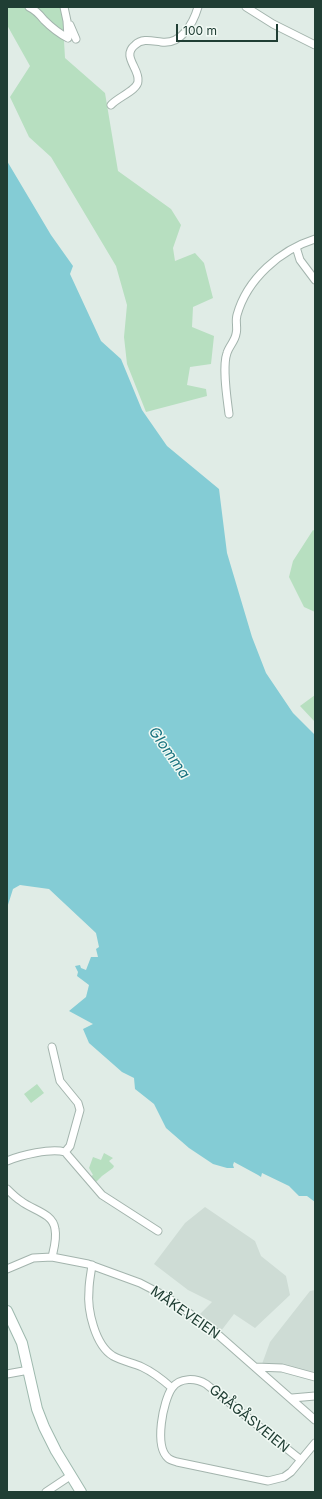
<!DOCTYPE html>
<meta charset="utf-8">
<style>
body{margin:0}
#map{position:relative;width:322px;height:1499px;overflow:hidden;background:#e0ece6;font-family:Inter,sans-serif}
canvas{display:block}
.frame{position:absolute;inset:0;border:8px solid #203e34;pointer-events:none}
.scale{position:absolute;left:176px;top:24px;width:102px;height:18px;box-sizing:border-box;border:2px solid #203e34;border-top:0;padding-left:5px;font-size:12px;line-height:14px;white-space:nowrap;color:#203e34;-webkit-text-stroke:3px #f1f9f4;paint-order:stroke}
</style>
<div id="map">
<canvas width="322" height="1499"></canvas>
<div class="frame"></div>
<div class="scale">100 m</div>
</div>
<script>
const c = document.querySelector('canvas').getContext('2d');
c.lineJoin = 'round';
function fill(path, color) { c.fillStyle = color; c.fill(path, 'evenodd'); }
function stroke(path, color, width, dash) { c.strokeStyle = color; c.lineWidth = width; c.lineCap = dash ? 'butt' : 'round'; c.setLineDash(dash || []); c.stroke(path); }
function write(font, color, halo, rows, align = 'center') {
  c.font = font + ' Inter,sans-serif'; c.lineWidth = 3; c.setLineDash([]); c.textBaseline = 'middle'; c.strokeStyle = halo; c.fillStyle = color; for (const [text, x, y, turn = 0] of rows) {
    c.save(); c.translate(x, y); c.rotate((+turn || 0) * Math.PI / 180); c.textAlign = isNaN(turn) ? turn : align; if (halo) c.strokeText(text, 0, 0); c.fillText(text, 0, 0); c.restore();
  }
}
const built = new Path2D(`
 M205,1207L255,1241L261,1256L286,1276L290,1295L255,1328L234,1314L221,1331L200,1314L212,1302L188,1290L154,1264L185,1223Z
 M315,1290V1374L262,1364L270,1342L310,1291Z`);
const green = new Path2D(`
 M7,7H62L65,58L105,93L118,171L171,209L181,225L173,248L175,261L195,253L204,263L213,298L193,307L192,327L214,336L211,364L190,367L187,385L206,389L207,396L146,412L127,364L124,337L127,305L116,266L51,157L29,137L10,97L30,66L7,25Z
 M313,530L315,531V612L304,607L289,577L293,561Z
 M315,695V722L300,706Z
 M37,1084L44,1093L31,1103L24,1094Z
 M104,1153L113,1158L109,1161L114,1166L113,1168L102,1176L96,1182L91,1176L93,1175L89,1168L93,1157L101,1160Z`);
const water = new Path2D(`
 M7,161L51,235L73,266L70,274L101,341L121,359L142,410L167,446L219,489L227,553L252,637L266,673L293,713L315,735V1202L307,1196H299L289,1186L262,1173L261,1177L258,1175L234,1162L233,1165L234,1168H227L213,1164L189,1148L166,1128L154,1104L135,1089L134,1078L122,1072L89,1043L83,1029L93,1024L69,1011L86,997L89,985L77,976L78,972L75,966L80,965L81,968L86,970L91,957H98L96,949L99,947L96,933L49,889L20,885L13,889L7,908Z`);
const minor = new Path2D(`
 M29,7C36,10 40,15 44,20C51,27 60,34 68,38L67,21L64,7
 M246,7L273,24L315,45
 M70,25L76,39
 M111,105C118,97 138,90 138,81C140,69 121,56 135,45C142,38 152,41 161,42C181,45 193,24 198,7
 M296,247L300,260L315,280
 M229,414C227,398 222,367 227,353C229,346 235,341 236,334C238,328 235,322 237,315C247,279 280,250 315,239
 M52,1047L60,1081L78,1103L80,1110L70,1146L65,1152
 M7,1161C21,1155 51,1148 65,1152L102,1195L158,1231
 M7,1189C11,1193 16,1198 21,1201C32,1210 53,1213 55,1229C57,1239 54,1248 52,1257
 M92,1265C91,1273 89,1282 89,1290C87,1310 95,1345 113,1356C122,1361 133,1363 142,1367C153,1372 163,1380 172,1388
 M7,1269L33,1258L52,1257L88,1264L140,1283L167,1297L215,1332L315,1420
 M255,1367L282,1368L315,1377
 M7,1374L29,1370
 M292,1398L315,1396
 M301,1460L206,1384C196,1378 180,1377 172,1388C163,1401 154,1446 168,1458C170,1460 174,1461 177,1462L268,1481L284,1477L291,1472L315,1443
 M46,1492L70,1476`);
const secondary = new Path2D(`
 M7,1311L22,1343L37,1409L44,1427L56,1451L81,1492`);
const streetNames = [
 ["MÅKEVEIEN",185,1313,35],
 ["GRÅGÅSVEIEN",249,1419,39]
];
const waterNames = [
 ["Glomma",169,753,55]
];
fill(built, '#cedcd5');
fill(green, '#b7dfc0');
fill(water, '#84ccd5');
stroke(minor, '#a3b4ad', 9);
stroke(secondary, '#9eb9ae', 12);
stroke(minor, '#fff', 7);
stroke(secondary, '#fff', 10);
write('14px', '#203e34', '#f1f9f4', streetNames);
write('italic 15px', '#16717e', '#f1f9f4', waterNames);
</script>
